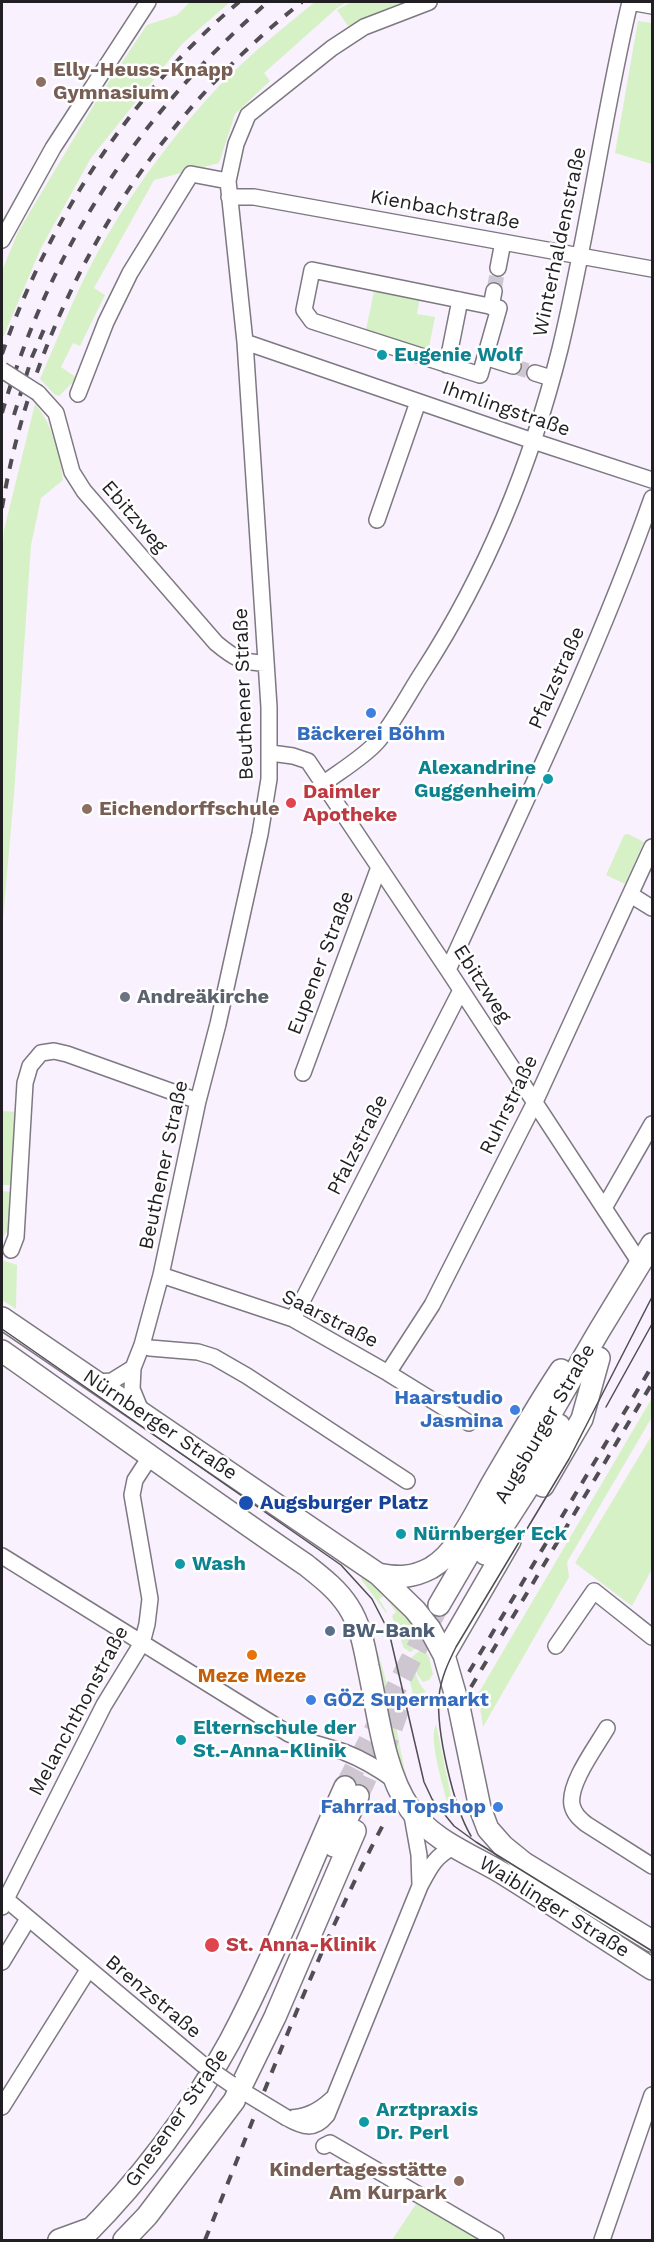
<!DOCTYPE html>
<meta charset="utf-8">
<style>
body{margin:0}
#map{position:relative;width:654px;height:2242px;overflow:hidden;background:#f9f1fd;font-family:"Work Sans",sans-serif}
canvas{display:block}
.frame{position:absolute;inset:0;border:3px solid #211f23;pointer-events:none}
</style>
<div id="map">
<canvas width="654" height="2242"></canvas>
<div class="frame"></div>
</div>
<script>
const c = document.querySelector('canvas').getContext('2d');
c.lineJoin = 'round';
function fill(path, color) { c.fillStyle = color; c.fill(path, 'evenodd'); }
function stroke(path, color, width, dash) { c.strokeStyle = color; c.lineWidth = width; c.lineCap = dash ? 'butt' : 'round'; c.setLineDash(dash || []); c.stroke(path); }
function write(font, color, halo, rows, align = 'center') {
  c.font = font + ' "Work Sans",sans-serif'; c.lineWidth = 5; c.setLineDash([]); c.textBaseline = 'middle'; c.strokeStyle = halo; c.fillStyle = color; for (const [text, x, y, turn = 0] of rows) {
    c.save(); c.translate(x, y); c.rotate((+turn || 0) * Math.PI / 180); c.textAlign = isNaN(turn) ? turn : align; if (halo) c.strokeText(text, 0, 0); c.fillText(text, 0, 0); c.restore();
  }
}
const green = new Path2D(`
 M190,2H230L182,44L91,158L41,248L2,340V271L18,232L98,98L147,25L177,15Z
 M315,2H347L337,8L264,73L270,81L235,114L219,163L154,180L94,288L105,295L80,346L73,343L61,367L77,378L59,396L54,394L40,379C54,347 67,314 82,283C114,217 158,154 207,99C239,63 278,32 315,2Z
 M351,2H408L348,26L337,10Z
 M638,21L652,23V164L615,153Z
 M375,287L420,297L417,314L435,317L428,352L365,334Z
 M35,404C52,423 60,455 63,480L41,498L31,545L14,794L2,931V556L4,530Z
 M628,834L644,842L625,884L606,875L624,835Z
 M2,1111L17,1112L13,1185H2Z
 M2,1191L13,1192L12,1226L2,1238Z
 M2,1260L17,1265L16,1309L2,1300Z
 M652,1398V1417L567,1562L569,1577L483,1727L478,1694Z
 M652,1435V1569L632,1606L575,1563Z
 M363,1577L396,1605L420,1632L415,1636L421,1645L410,1652L404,1648L392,1616L396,1612L384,1596L379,1599L387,1612L386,1613L361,1579Z
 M361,1603L357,1606C387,1657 393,1718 406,1775H402L355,1607Z
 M423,1648L429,1657L433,1674L429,1680L423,1682L417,1674L412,1657Z
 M404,1653C415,1664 415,1681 426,1692L413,1695Z
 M436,1724L452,1801L447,1802C443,1784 428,1739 436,1724Z
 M416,2204L480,2240H481H392Z`);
const streetTunnel = new Path2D(`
 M494,291L498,268
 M513,366L535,373`);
const secondaryTunnel = new Path2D(`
 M382,1757L403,1697
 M345,1787L439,1605
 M358,1796L379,1750`);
const street = new Path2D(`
 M630,2L652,6
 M229,197H254L652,269
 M2,240L53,148L148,2
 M498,268L503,242
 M312,270L499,308L480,375L312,321L304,310Z
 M491,307L494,291
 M245,342L533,441L652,480
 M485,357L513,366
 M447,365L460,300
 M535,373L551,378
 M38,393L56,413L72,472L84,491L216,643C234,658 242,663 266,663
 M78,394L106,322L130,273L191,174L228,181
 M377,520L418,402
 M271,753L293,756L308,761L448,970L640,1263
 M323,784C339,772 365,756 377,742C393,724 410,691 424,670C487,572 532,461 560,349C588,234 603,116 630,2
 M631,895L652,908
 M448,970C519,814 595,659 652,498
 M303,1073L379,867
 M604,1208L652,1124
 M11,1250L16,1237L25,1083L30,1066L41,1053L54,1051L67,1054L198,1101
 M161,1275L293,1319L388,1373L469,1423
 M293,1319L461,990
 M142,1345L150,1348L198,1352L214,1357L247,1376L407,1481
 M388,1373L432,1305L534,1104L652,847
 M97,1382L112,1381L133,1368
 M141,1411L132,1389L133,1368L142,1345L161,1275L198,1101L218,1024L260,834L269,779V707L245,342L228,181L236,144L248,115L332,48L364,27L429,2
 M2,1556L289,1734C307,1742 325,1746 344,1752C362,1759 379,1769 394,1780
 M556,1646L594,1591L652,1637
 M607,1728C596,1747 568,1784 572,1805C574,1814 580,1819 586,1824L652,1866
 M411,1810L419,1855L420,1885
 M2,1896L202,2064
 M2,1907L104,1705L142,1643L147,1624L150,1599L132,1495L135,1480L150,1457
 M2,1962L28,1919
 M2,2107L88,1970
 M287,2118C303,2127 314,2131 327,2115L420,1886C430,1867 435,1856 455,1846
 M287,2118C305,2118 318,2112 332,2099
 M324,2146L330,2143L496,2240
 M602,2240L652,2095`);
const secondary = new Path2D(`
 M2,1318L378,1574L415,1610L430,1629L444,1655L459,1707L480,1808L488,1829L503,1846L524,1863L652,1941
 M2,1351C103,1422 203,1495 306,1565C321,1577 337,1589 348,1606C360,1624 364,1645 368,1666C378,1711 383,1770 410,1809C432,1841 475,1856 507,1876C555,1906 604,1938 652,1969
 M543,1486L582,1419L599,1358
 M485,1554L536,1475L559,1425
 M378,1574C398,1578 412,1578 431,1568C459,1552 478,1507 494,1480C516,1443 537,1406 561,1370
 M439,1605L599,1331L652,1244
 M444,1655L510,1541
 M334,1846L358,1796
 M59,2240L92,2228
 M80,2240C139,2182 190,2114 230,2041C273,1960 307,1871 345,1787
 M124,2240L147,2216L234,2101L275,2017L355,1831`);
const tram = new Path2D(`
 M2,1329L341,1565L372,1599L389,1632L424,1782L432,1799L454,1826L476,1842L652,1951
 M606,1407L652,1324
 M471,1836C453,1806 436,1730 439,1696C441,1678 448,1663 456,1647L569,1459L652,1297`);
const rail = new Path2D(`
 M2,354C49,220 130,94 239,2
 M2,413C50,248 139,114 268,2
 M14,415L32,357L45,327
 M2,508C35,309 144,126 302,2
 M469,1672L652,1366
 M471,1687L651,1385
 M205,2240C262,2100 313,1957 384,1823`);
const streetBridge = new Path2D(`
 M2,370L38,393
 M202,2064L231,2084
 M249,2095L287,2118`);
const markers = [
 [41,82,6,"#8d6e63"],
 [382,355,6,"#0f9aa8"],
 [371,713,6,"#3f7fe0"],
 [548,779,6,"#0f9aa8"],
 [291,803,6,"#e0444e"],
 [87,809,6,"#8d6e63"],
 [125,997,6,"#6b7280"],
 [515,1410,6,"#3f7fe0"],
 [246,1503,8,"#1a4fb4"],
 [401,1534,6,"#0f9aa8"],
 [180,1564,6,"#0f9aa8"],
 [330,1631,6,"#5c6f8a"],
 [252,1655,6,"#e8710a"],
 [311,1700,6,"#3f7fe0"],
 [181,1740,6,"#0f9aa8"],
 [498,1807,6,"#3f7fe0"],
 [212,1945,8,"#e0444e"],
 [364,2122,6,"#0f9aa8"],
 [459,2181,6,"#8d6e63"]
];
const educationNames = [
 ["Elly-Heuss-Knapp",53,70],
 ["Gymnasium",53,93],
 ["Eichendorffschule",99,809],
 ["Kindertagesstätte",447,2170,"right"],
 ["Am Kurpark",447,2193,"right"]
];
const streetNames = [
 ["Kienbachstraße",445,210,10],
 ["Winterhaldenstraße",560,242,-78],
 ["Ihmlingstraße",506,409,19],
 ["Ebitzweg",134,517,49],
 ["Pfalzstraße",557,678,-66],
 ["Beuthener Straße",244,694,-92],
 ["Eupener Straße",321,963,-69],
 ["Ebitzweg",482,984,57],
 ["Ruhrstraße",509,1105,-64],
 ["Pfalzstraße",358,1145,-63],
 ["Beuthener Straße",164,1165,-78],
 ["Saarstraße",330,1319,27],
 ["Augsburger Straße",545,1424,-60],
 ["Nürnberger Straße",160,1425,34],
 ["Melanchthonstraße",79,1711,-62],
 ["Waiblinger Straße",554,1907,32],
 ["Brenzstraße",153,1997,40],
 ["Gnesener Straße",177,2118,-55]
];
const cultureNames = [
 ["Eugenie Wolf",394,355],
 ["Alexandrine",536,768,"right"],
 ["Guggenheim",536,791,"right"],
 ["Nürnberger Eck",413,1534],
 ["Wash",192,1564],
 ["Elternschule der",193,1728],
 ["St.-Anna-Klinik",193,1751],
 ["Arztpraxis",376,2110],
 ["Dr. Perl",376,2133]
];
const shopNames = [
 ["Bäckerei Böhm",371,734,"center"],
 ["Haarstudio",503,1398],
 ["Jasmina",503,1421],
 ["GÖZ Supermarkt",323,1700,"left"],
 ["Fahrrad Topshop",486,1807]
];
const healthNames = [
 ["Daimler",303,792],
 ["Apotheke",303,815],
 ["St. Anna-Klinik",226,1945]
];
const worshipNames = [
 ["Andreäkirche",137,997]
];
const transitNames = [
 ["Augsburger Platz",260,1503]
];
const serviceNames = [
 ["BW-Bank",342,1631]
];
const foodNames = [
 ["Meze Meze",252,1676]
];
fill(green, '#d6f1c6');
stroke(streetTunnel, '#cec7d1', 15, [15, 8]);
stroke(secondaryTunnel, '#cec7d1', 21, [21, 10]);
stroke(street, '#7e7882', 18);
stroke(secondary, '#7e7882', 24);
stroke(street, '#fff', 15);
stroke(secondary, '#fff', 21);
stroke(tram, '#504d53', 1.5);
stroke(rail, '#504d53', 4, [10, 10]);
stroke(streetBridge, '#7e7882', 18, []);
stroke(streetBridge, '#fff', 15);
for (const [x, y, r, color] of markers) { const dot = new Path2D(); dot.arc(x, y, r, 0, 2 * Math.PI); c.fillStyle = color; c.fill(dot); stroke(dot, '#fff', 2); }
write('bold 20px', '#785e54', '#fff', educationNames, 'left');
write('20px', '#211f23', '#fff', streetNames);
write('bold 20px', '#0d838f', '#fff', cultureNames, 'left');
write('bold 20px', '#366cbe', '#fff', shopNames, 'right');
write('bold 20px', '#be3a42', '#fff', healthNames, 'left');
write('bold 20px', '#5b616d', '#fff', worshipNames, 'left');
write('bold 20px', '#164399', '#fff', transitNames, 'left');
write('bold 20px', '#4e5e75', '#fff', serviceNames, 'left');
write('bold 20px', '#c56008', '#fff', foodNames);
</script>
